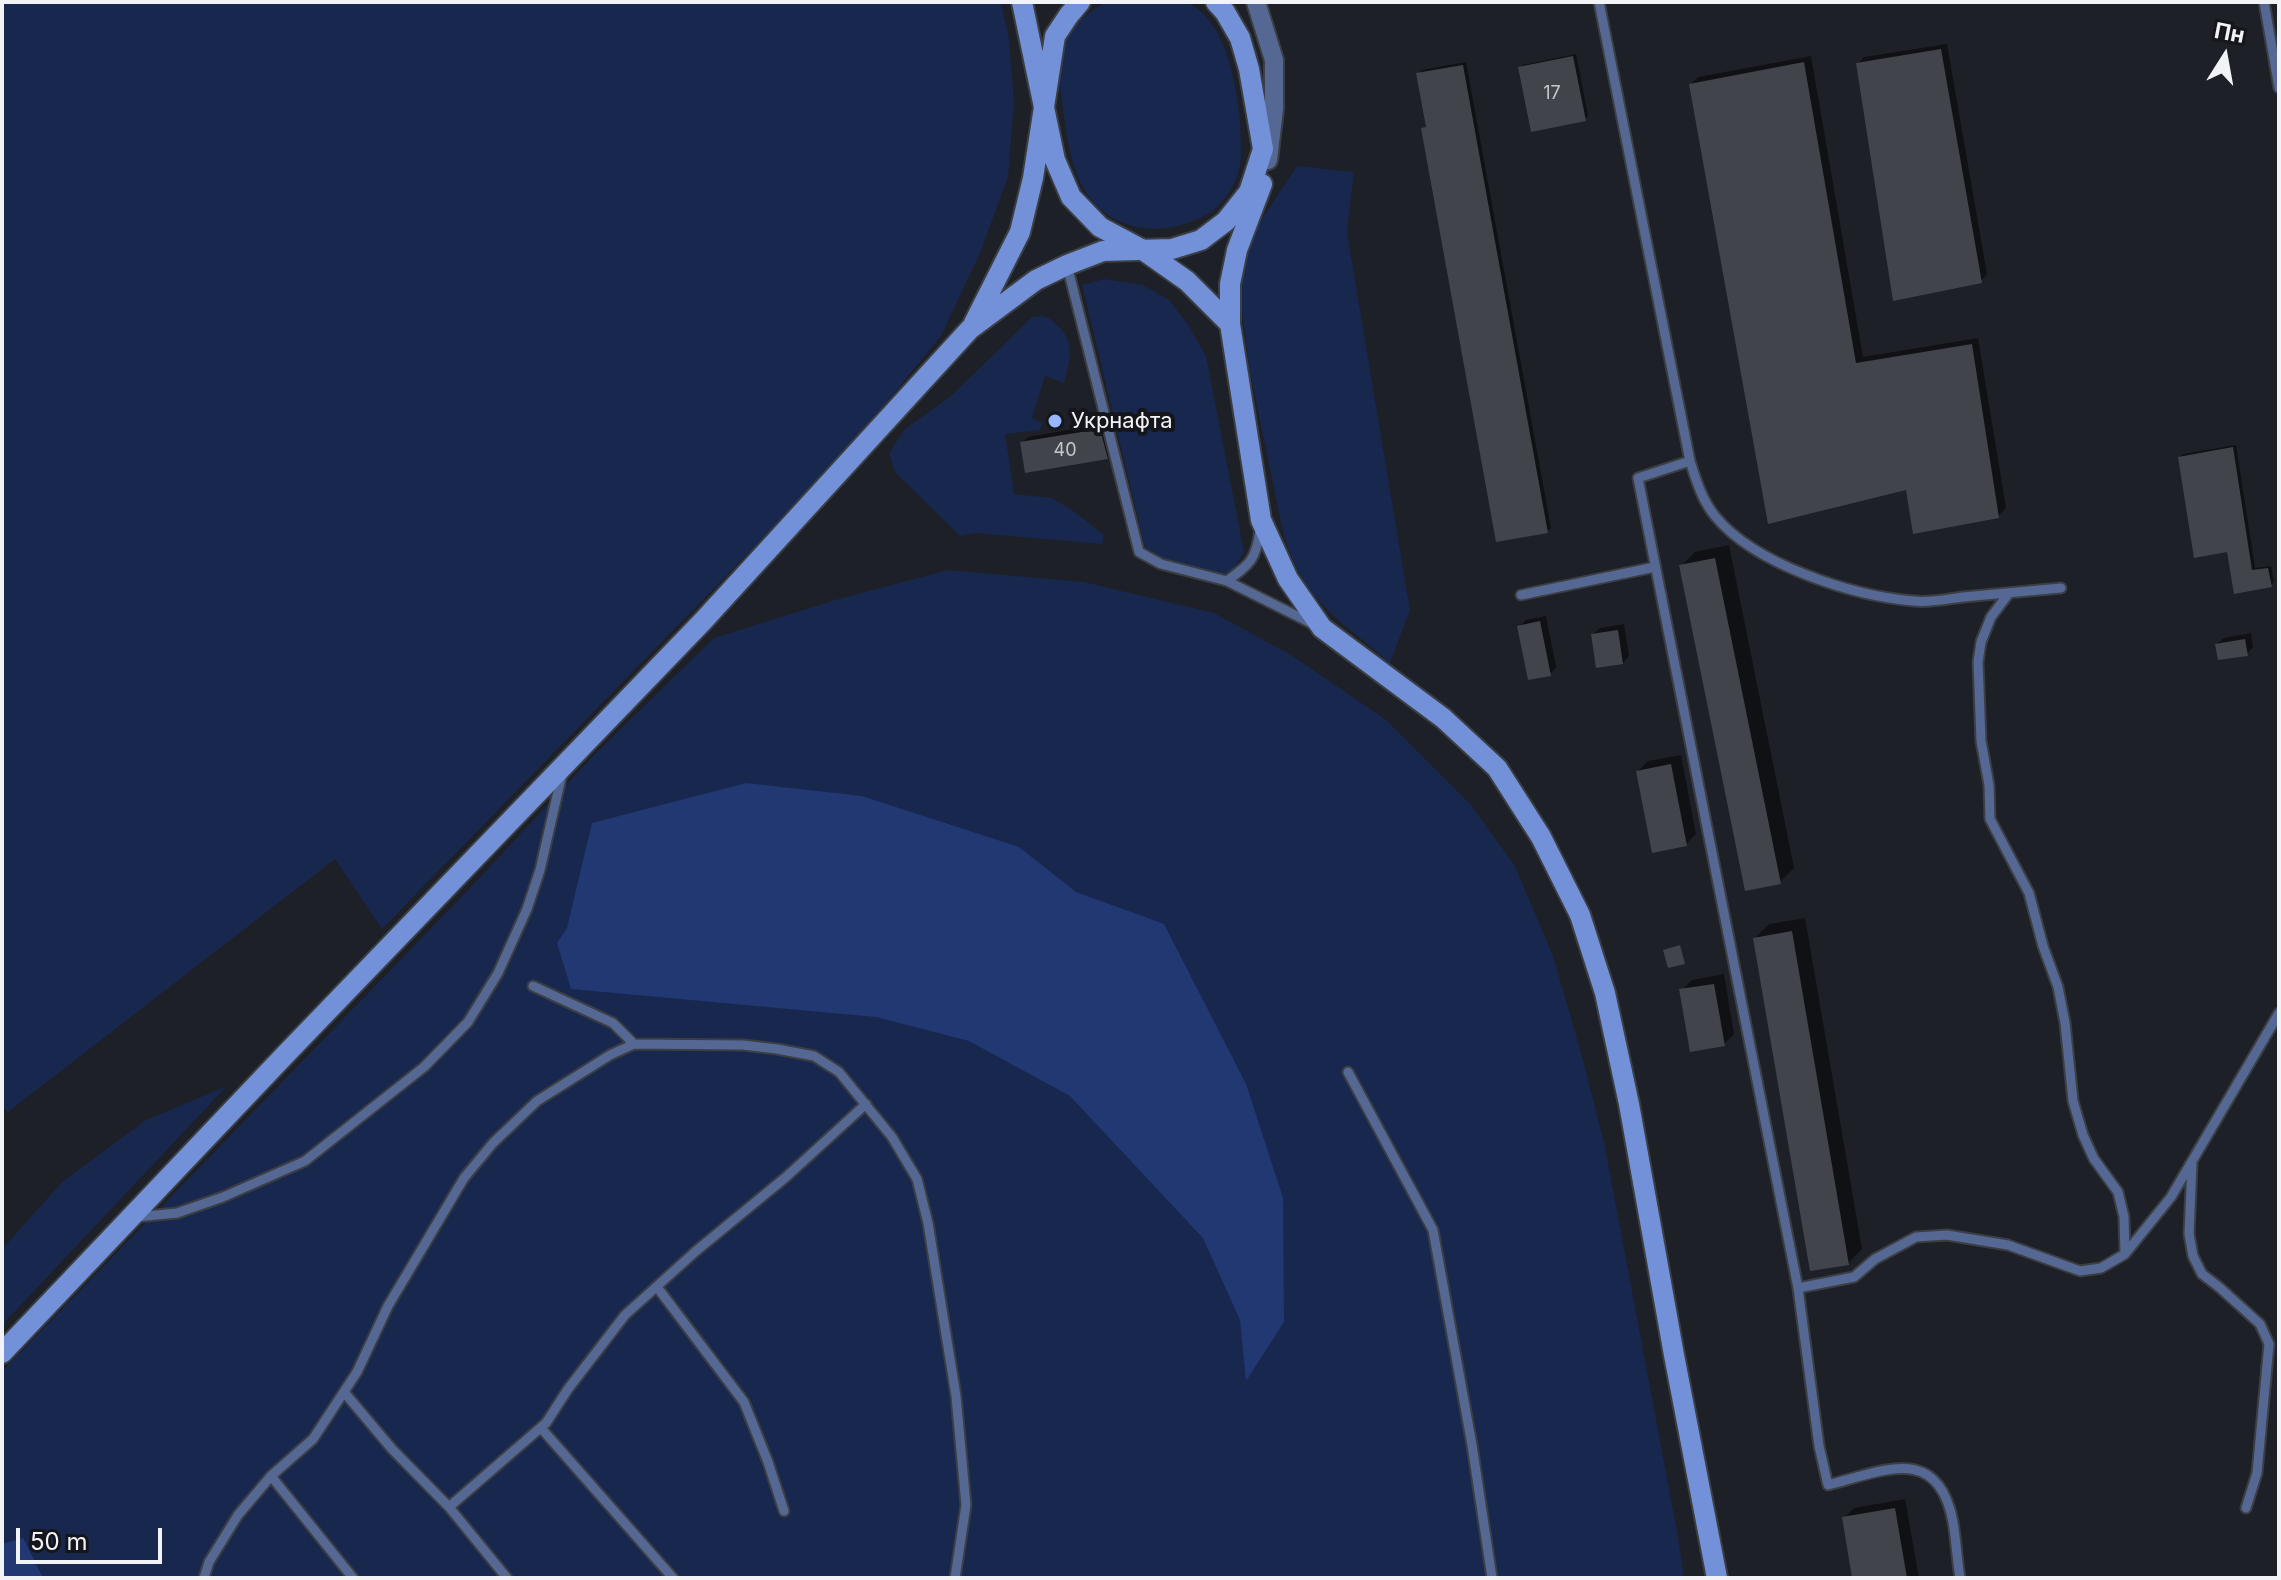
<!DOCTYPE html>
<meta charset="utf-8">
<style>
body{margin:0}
#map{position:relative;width:2281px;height:1580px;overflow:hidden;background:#1d2026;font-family:Inter,sans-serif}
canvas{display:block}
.frame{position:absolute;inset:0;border:4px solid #f1f3f7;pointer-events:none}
.north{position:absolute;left:2185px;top:16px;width:80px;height:80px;-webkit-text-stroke:6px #14161c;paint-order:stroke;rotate:11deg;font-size:22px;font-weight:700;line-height:32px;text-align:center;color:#f1f3f7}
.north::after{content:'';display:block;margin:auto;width:28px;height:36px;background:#f1f3f7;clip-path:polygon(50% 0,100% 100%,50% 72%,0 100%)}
.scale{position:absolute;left:16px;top:1528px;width:146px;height:36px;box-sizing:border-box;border:4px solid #f1f3f7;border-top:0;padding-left:10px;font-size:24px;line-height:28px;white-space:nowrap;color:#f1f3f7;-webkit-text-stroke:6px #14161c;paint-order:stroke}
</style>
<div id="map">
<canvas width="2281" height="1580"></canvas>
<div class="frame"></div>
<div class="north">Пн</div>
<div class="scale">50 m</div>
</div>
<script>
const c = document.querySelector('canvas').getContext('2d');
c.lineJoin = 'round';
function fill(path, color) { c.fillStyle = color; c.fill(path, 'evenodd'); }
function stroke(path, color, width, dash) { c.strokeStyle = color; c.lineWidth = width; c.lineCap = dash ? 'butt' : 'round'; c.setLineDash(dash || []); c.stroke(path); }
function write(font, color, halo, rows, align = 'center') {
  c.font = font + ' Inter,sans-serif'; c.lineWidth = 8; c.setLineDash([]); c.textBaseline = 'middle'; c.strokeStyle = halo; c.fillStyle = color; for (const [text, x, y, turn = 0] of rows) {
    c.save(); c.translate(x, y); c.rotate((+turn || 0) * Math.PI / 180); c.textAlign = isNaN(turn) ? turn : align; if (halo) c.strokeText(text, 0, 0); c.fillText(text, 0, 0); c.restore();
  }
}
const green = new Path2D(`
 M2,2H1001L1009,39L1014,103L1008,177L980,253L941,336L839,460L382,929L335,859L8,1112L2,1107Z
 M1106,2C1122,2 1173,0 1185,2C1232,19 1242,111 1241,153C1241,179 1225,206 1202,217C1181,227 1160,232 1138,227C1078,215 1070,161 1063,109C1061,90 1055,68 1062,49C1070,27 1086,13 1106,2Z
 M1297,166L1354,172L1347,232L1410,610L1390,663C1363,639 1325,614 1306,584C1296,569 1290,553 1284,537L1250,372L1238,282L1242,256L1263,217Z
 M1104,279L1143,285L1169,300L1187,323L1206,356L1244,552L1234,568L1225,574L1163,558L1145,547L1082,285Z
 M1041,316C1049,317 1052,320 1058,326C1076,342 1070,362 1064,383L1045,376L1032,418L1042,423L1040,430L1005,434L1014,494L1052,498L1075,512L1104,535L1102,544L976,533L960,536L895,472L889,453L905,429L951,396L1032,317Z
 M948,570L1084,582L1214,613L1291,655L1385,719L1471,805L1515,866L1553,956L1582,1056L1605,1147L1678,1537L1684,1578H2V1371L470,888L595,754L714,638L835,600Z
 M227,1086L2,1325V1249L62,1182L146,1120Z`);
const water = new Path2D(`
 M746,783L862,796L1019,847L1076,892L1164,924L1246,1084L1283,1198L1284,1322L1246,1381L1240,1320L1203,1238L1070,1096L969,1041L876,1017L571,989L557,943L567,928L592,823Z
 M23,1538L43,1578H2V1544Z`);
const shadow = new Path2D(`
 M1947,44L1987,274L1981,281L1858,64L1864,57Z
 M1576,54L1588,116L1585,119L1520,68L1523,65Z
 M1811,56L1863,357L1978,338L2006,508L1998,516L1907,487L1691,84L1698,77Z
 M1466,62L1551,528L1547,531L1423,129L1428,125L1418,74L1422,70Z
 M1107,423L1114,451L1107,458L1022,443L1028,437Z
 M2236,445L2255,568L2271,566L2274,582L2271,585L2236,592L2228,549L2180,457L2183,454Z
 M1729,545L1794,868L1780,882L1681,566L1695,552Z
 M1546,616L1556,667L1550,674L1520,626L1526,620Z
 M1624,624L1629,656L1623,663L1593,634L1600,628Z
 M2251,633L2253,647L2247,654L2217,644L2224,638Z
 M1681,755L1696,834L1686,844L1638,771L1648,761Z
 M1805,918L1862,1249L1848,1263L1755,938L1769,924Z
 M1724,974L1734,1034L1724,1044L1682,990L1692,980Z
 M1905,1499L1919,1578H1854L1844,1518L1854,1508Z`);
const building = new Path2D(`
 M1941,49L1982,283L1893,301L1856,63Z
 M1573,56L1586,121L1531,132L1518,67Z
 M1804,62L1856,363L1972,344L1999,518L1913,534L1906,490L1768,524L1689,84Z
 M1463,65L1548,533L1496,542L1421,128L1426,127L1416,73Z
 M1100,429L1108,459L1025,473L1020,442Z
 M2233,447L2252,570L2268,568L2272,587L2234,594L2227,552L2194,558L2178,457Z
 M1715,558L1781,884L1745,891L1679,565Z
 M1540,621L1551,676L1528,680L1517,626Z
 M1618,630L1623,664L1596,668L1591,634Z
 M2245,639L2248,656L2218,660L2215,644Z
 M1671,764L1687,846L1652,853L1636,771Z
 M1792,931L1849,1265L1810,1271L1753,938Z
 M1680,945L1685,964L1668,968L1663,950Z
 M1714,984L1725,1046L1690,1052L1679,989Z
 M1895,1508L1907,1578H1852L1842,1517Z`);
const lane = new Path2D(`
 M1599,2L1690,461L1638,478L1798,1288L1854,1277L1875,1259L1916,1237L1947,1235L2008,1245L2080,1271L2101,1268L2125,1254L2171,1197L2279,1013
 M2264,2L2279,88
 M1067,265L1139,552L1161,564L1227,581L1313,624
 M1690,461C1696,480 1702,500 1715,516C1755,565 1853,596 1914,601C1930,603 1947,599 1963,597C1996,594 2028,591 2061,588
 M1227,581C1250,564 1256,560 1260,530
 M2009,593L1991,617L1981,642L1978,662L1981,741L1989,785L1990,819L2029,893L2043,946L2058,987L2065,1023L2073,1101L2083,1135L2094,1159L2118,1192L2124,1217L2125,1253
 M1521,595L1655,567
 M533,986L613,1023L634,1044
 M1348,1072L1433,1230L1472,1445L1492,1578
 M2192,1164L2189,1234L2193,1256L2202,1274L2219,1287L2260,1324L2269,1344L2257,1473L2246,1508
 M136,1217L177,1213L223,1197L305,1161L424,1067L468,1022L498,973L527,909L540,870L562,774
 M657,1287L744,1402L768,1462L784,1511
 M1798,1288L1819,1446L1828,1485C1883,1471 1938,1443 1953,1522C1956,1540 1957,1559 1960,1578
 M344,1392L392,1449L449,1507L507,1578
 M541,1428L673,1578
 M271,1476L353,1578
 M449,1507L546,1423L568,1389L625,1315L696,1251L786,1177L866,1104
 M204,1578L209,1562L238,1515L271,1476L313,1439L357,1372L388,1306L464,1178L493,1143L537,1101L610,1055L634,1044L743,1045L777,1049L814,1056L839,1072L892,1137L917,1179L928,1223L956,1396L966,1505L955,1578`);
const street = new Path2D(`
 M1256,2L1274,60V109L1268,160`);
const secondary = new Path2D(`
 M1022,2L1055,160L1071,197L1100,227L1143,250L1187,281L1230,324
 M1262,184L1237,250L1230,284V324L1261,520L1288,579L1322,628L1443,718L1497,768L1541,837L1580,915L1605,993L1629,1104L1674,1355L1717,1578
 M974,323L1020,232L1033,178L1055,36L1069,15L1080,2
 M2,1353L284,1056L703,621L970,329L1036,280L1067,265L1103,251L1172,249L1201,240L1226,221L1249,192L1263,149L1249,69L1240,38L1225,12L1216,2`);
const markers = [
 [1055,421,8,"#97b6fd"]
];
const numberNames = [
 ["17",1552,94],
 ["40",1065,451]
];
const poiNames = [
 ["Укрнафта",1071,421]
];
fill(green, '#18274d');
fill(water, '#223872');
fill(shadow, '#0007');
fill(building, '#41444b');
stroke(lane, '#3b3e43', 13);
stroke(street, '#3b3e43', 22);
stroke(secondary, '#3b3e43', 24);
stroke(lane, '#556894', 9);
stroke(street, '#556894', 18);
stroke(secondary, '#7291d8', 20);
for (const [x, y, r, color] of markers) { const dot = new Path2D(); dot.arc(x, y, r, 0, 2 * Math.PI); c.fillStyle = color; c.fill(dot); stroke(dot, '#14161c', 3); }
write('18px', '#c5c7cc', null, numberNames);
write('22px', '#f1f3f7', '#14161c', poiNames, 'left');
</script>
